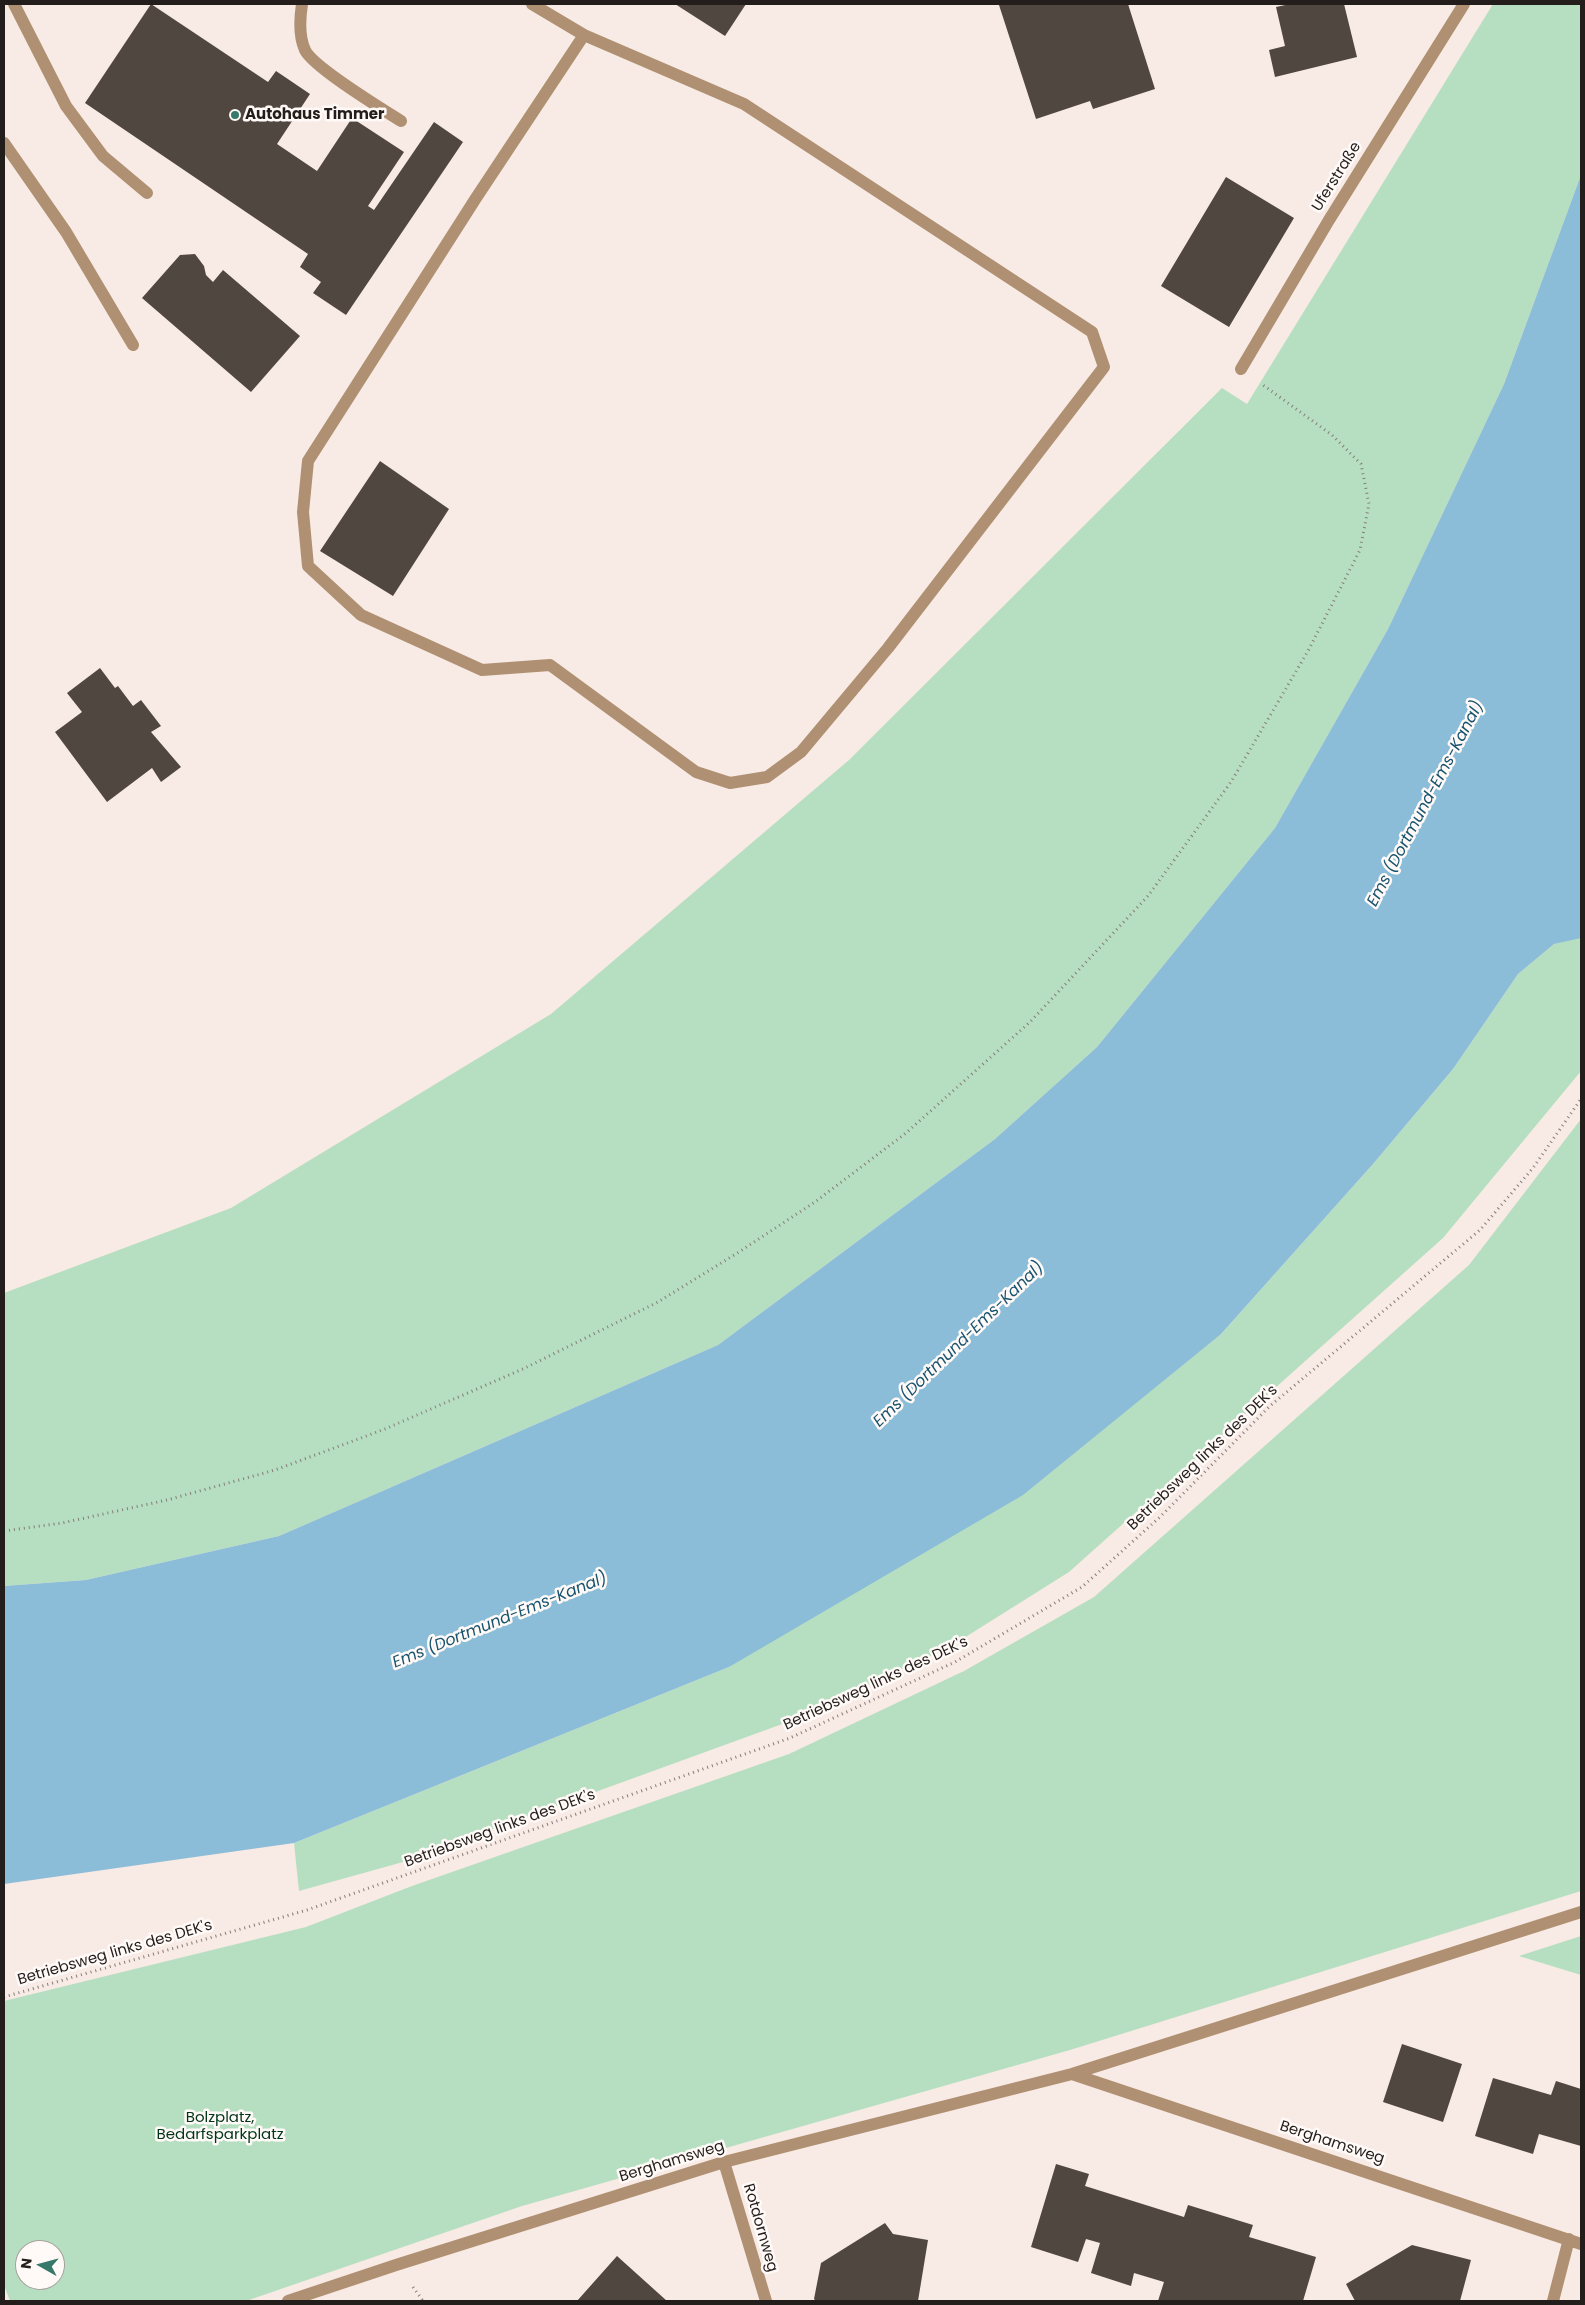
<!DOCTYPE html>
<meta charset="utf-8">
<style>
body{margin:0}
#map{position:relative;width:1585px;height:2305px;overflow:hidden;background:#f8eae4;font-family:Poppins,sans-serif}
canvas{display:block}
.frame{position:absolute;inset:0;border:5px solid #231e1c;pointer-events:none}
.north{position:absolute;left:15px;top:2240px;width:50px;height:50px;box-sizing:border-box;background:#fffaf7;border:1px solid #a7a29f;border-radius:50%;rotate:277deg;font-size:14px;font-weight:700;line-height:20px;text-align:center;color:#231e1c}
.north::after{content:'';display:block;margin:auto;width:18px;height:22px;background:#36786a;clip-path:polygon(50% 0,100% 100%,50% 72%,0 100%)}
</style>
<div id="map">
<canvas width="1585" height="2305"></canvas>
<div class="frame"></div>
<div class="north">N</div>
</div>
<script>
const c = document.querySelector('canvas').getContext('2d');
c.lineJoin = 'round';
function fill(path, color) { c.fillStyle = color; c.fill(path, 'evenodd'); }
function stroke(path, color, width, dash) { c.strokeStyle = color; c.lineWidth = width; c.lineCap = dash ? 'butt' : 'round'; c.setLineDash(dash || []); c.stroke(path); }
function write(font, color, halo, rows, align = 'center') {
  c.font = font + ' Poppins,sans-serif'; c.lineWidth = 5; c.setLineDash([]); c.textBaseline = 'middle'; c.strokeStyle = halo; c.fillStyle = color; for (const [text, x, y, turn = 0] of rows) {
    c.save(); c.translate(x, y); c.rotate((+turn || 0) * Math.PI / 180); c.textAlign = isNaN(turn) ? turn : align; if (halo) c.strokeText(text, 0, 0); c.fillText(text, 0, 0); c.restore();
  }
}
const green = new Path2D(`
 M1493,4H1581V175L1504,384L1388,629L1275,828L1097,1047L995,1139L718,1345L279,1536L86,1580L4,1586V1293L231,1208L551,1014L849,760L1222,388L1247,404Z
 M1580,937L1581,1071L1443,1238L1069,1572L948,1648L785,1723L403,1862L299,1891L294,1843L729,1667L1221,1334L1373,1164L1453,1069L1518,974L1554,944Z
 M1581,1119V1891L1070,2050L522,2206L246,2301H10L4,2285V2001L306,1927L412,1886L789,1754L964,1671L1094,1597L1469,1265ZM25,2250H55V2280H25Z
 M1581,1936V1975L1519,1956Z`);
const water = new Path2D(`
 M1581,175V938L1554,944L1518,974L1453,1069L1373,1164L1221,1334L1023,1495L729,1667L294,1843L4,1884V1586L86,1580L279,1536L718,1345L995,1139L1097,1047L1275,828L1388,629L1504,384Z`);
const building = new Path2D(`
 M151,4L268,82L276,71L310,94L277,144L317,171L352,118L404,152L368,206L374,210L434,122L463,142L346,315L313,293L321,282L300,267L308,254L85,103Z
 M675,4H746L725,36Z
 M1005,4H1128L1155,89L1093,109L1090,101L1036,119L999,5Z
 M1290,4H1344L1357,57L1275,77L1269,50L1285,46L1276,7Z
 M1226,177L1294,218L1229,327L1161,286Z
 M195,254L204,266L206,275L213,282L223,270L300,336L251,392L142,298L180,255Z
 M380,461L449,509L393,596L320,551Z
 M100,668L115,688L118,686L133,706L141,700L161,726L151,732L181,767L161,782L152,768L107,802L55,732L82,712L67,693Z
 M1402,2044L1462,2064L1443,2122L1383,2102Z
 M1493,2078L1551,2095L1556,2081L1581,2089V2146L1539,2134L1533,2154L1475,2136Z
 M1056,2164L1089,2174L1085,2186L1184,2217L1188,2205L1253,2225L1249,2237L1316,2257L1303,2301H1158L1164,2282L1134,2273L1131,2286L1091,2273L1100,2243L1086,2239L1078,2262L1031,2247Z
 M885,2223L893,2234L928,2240L918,2301H816L814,2299L821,2263Z
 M1412,2245L1471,2260L1460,2301H1355L1346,2284Z
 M617,2256L667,2301H577Z`);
const path = new Path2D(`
 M4,1531L62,1523L167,1500L275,1470L385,1429L525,1368L658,1302L739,1252L815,1202L906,1133L1030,1022L1148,896L1231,782L1308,651L1360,550L1369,504L1361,464L1332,435L1263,385
 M4,1997L307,1910L790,1738L955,1662L1082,1587L1160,1517L1270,1406L1480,1230L1533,1168L1581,1099
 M413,2287L423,2301`);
const lane = new Path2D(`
 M14,4L66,106L103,156L147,193
 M302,4C300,17 299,37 305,50C313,67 382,109 401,121
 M532,4L584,35L744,104L1092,332L1104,367L888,648L801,752L767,777L730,783L696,772L550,665L482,670L361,615L308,566L303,512L308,461L476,198L584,35
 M4,143L66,232L133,345`);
const street = new Path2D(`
 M1241,369L1329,220L1464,4
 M1072,2074L1581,2244
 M724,2162L766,2301
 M288,2301L396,2265L724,2162L1072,2074L1581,1912
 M1553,2301L1569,2239`);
const markers = [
 [235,115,5,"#36786a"]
];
const poiNames = [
 ["Autohaus Timmer",245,115]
];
const streetNames = [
 ["Uferstraße",1337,177,-58],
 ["Betriebsweg links des DEK's",1203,1458,-44],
 ["Betriebsweg links des DEK's",876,1684,-25],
 ["Betriebsweg links des DEK's",500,1829,-20],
 ["Betriebsweg links des DEK's",115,1953,-16],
 ["Berghamsweg",1332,2143,18],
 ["Berghamsweg",672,2162,-17],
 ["Rotdornweg",760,2228,74]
];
const parkNames = [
 ["Bolzplatz,",220,2118],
 ["Bedarfsparkplatz",220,2135]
];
const waterNames = [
 ["Ems (Dortmund-Ems-Kanal)",1426,804,-62],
 ["Ems (Dortmund-Ems-Kanal)",959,1345,-44],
 ["Ems (Dortmund-Ems-Kanal)",500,1621,-22]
];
fill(green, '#b6dfc1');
fill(water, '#8bbcd8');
fill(building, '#514741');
stroke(path, '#867d79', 3, [1, 4]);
stroke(lane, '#af9072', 12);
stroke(street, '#af9072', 12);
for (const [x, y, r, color] of markers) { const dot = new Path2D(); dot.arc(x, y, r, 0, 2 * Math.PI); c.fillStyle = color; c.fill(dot); stroke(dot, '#fffaf7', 2); }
write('bold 15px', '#231e1c', '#fffaf7', poiNames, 'left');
write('15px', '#231e1c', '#fffaf7', streetNames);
write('15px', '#003518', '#fffaf7', parkNames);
write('italic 16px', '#17536f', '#fffaf7', waterNames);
</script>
